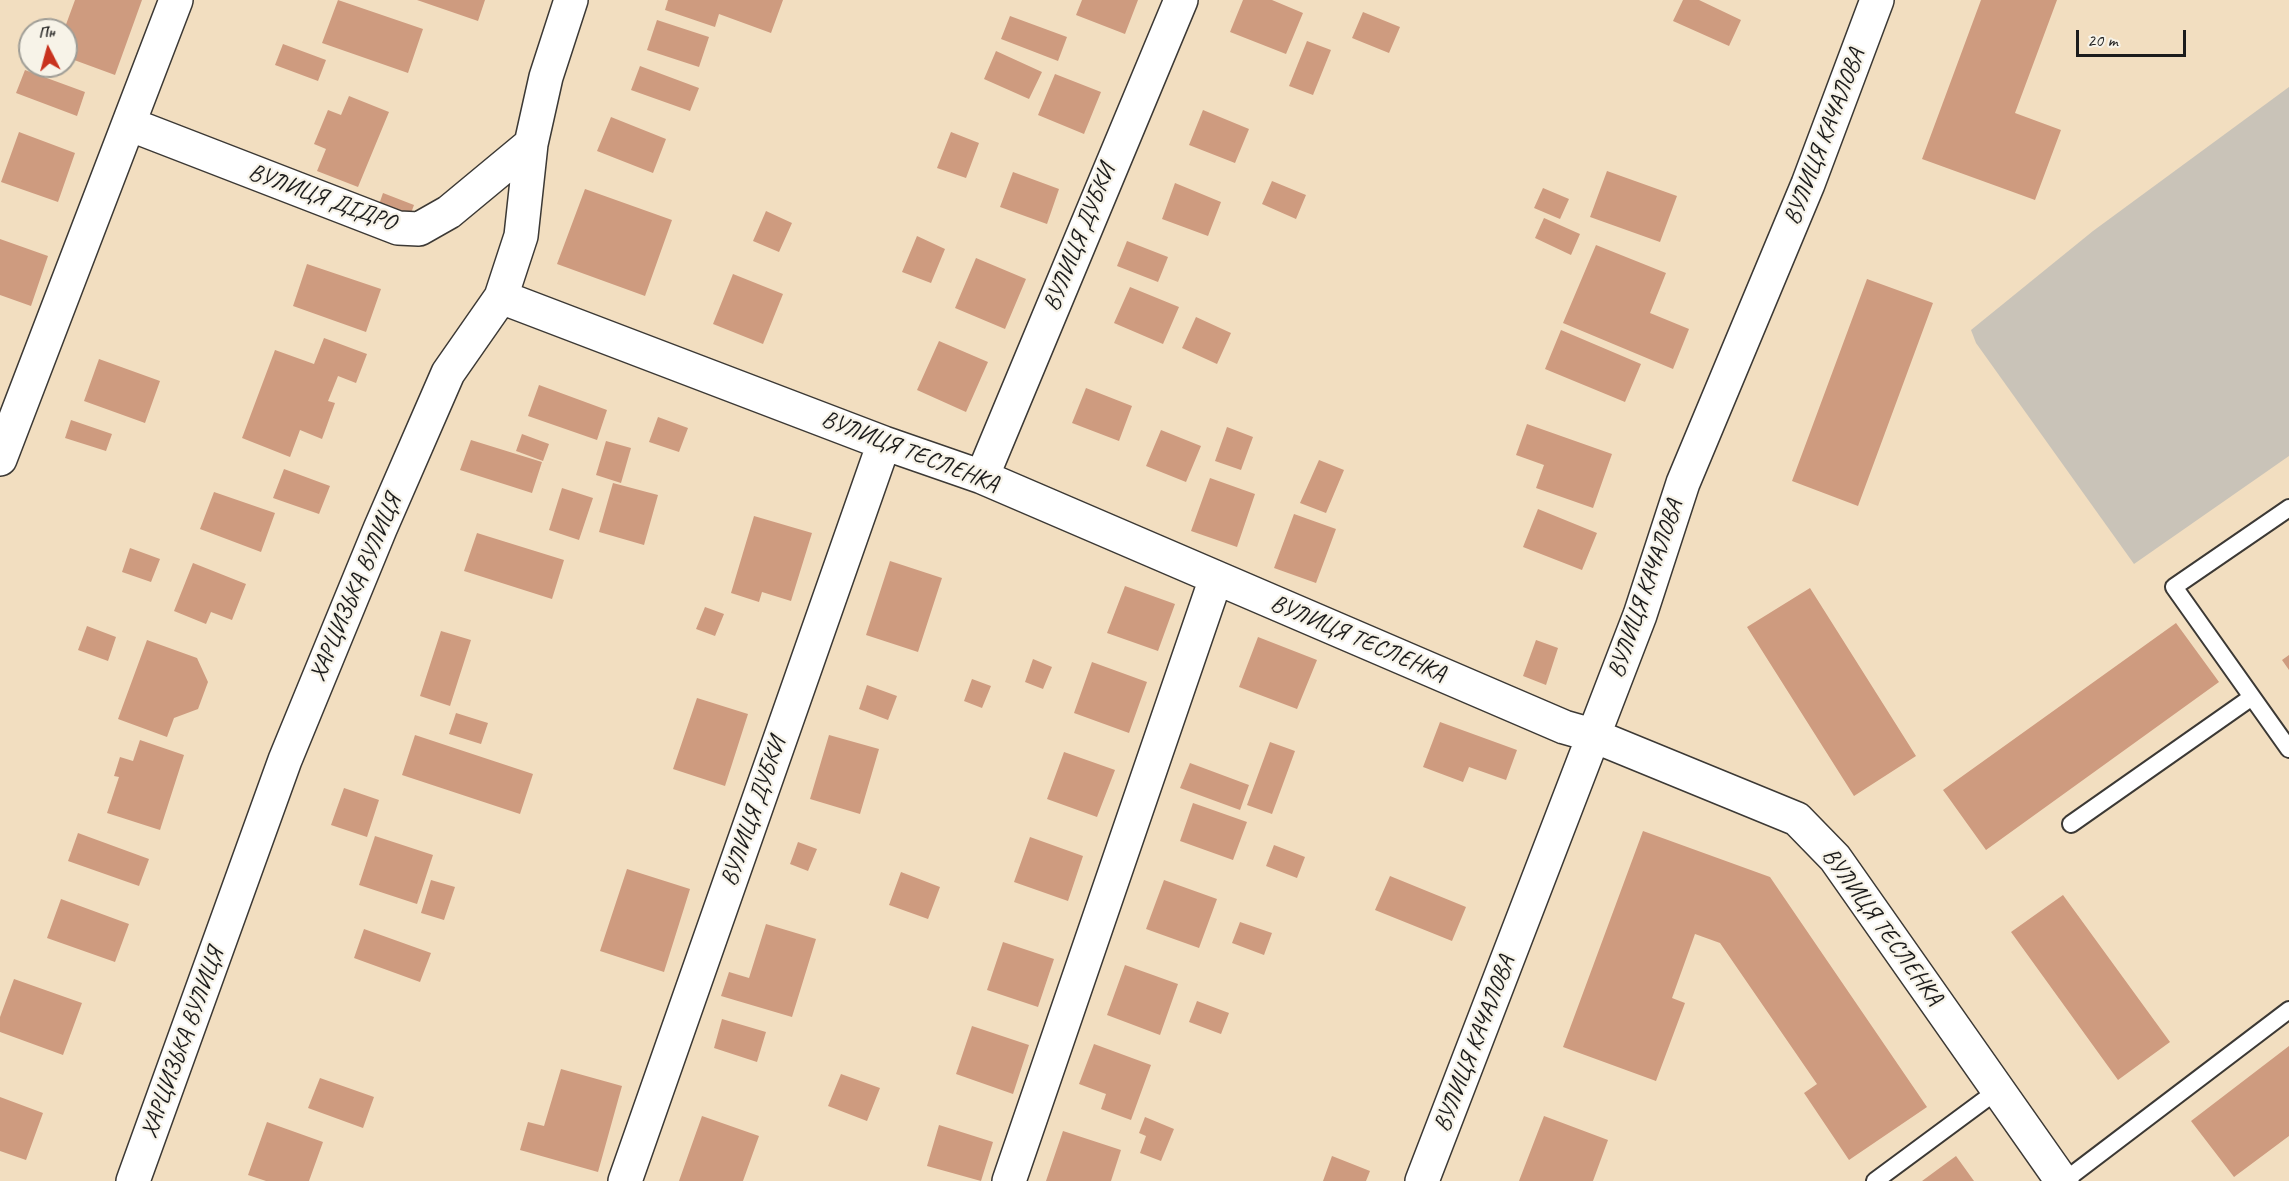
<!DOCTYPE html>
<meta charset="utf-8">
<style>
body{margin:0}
#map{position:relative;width:2289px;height:1181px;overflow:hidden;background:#f2dec0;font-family:Caveat,sans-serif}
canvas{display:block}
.north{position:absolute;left:18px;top:18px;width:60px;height:60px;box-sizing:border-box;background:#f7f3e8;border:2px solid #9f9d96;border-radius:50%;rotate:354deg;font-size:16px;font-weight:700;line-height:24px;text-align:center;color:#1c1c1c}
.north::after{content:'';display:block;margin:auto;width:21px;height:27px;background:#c8321e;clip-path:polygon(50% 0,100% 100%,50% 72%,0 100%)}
.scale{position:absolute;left:2076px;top:30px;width:110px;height:27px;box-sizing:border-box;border:3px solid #1c1c1c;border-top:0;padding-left:8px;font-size:18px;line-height:21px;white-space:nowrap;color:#1c1c1c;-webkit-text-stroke:4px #f7f3e8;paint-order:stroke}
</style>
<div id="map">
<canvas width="2289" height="1181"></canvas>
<div class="north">Пн</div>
<div class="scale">20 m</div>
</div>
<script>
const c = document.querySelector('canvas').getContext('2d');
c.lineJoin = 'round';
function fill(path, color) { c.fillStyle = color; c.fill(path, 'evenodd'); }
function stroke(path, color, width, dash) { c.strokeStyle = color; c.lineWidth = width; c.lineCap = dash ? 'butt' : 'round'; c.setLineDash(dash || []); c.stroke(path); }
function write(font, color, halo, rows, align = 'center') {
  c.font = font + ' Caveat,sans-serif'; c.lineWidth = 4.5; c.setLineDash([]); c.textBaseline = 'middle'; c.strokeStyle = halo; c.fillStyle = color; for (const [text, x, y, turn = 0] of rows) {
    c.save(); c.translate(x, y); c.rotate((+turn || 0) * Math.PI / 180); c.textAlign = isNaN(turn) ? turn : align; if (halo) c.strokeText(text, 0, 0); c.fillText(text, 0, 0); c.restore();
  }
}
const industrial = new Path2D(`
 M2289,87V456L2134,564L1976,343L1971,330L2093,231Z`);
const building = new Path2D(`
 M75,0H142L115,75L66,57L64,30Z
 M338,0L423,29L408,73L322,43Z
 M417,0H485L478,21Z
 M668,0H783L771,33L719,14L715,27L665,10Z
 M1082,0H1138L1125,34L1076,15Z
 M1243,0H1272L1303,13L1286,54L1230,32Z
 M1683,0H1699L1741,20L1729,46L1673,21Z
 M1981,0H2057L2015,113L2061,130L2035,200L1922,159Z
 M1363,12L1400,27L1389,53L1352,38Z
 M1010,16L1067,37L1058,61L1001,39Z
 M657,20L709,37L699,67L647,50Z
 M1307,41L1331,50L1313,95L1289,86Z
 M283,44L326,60L318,81L275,65Z
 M996,51L1042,72L1029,99L984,79Z
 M640,66L699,88L690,111L631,90Z
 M25,70L85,92L77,116L16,93Z
 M1055,74L1101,92L1084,134L1038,115Z
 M349,96L389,112L358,187L317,171L326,149L314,144L328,110L341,115Z
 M1203,110L1249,129L1235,163L1189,145Z
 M611,117L666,139L653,173L597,151Z
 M19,132L75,153L58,202L1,182Z
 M951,132L979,143L966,178L937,168Z
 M1607,171L1677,196L1660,242L1590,217Z
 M1013,172L1059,189L1047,224L1000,207Z
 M1272,181L1306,195L1296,219L1262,204Z
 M1175,183L1221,202L1208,236L1162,219Z
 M1543,188L1569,199L1560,219L1534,208Z
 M585,189L672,220L645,296L557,264Z
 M383,193L414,205L407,224L376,213Z
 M766,211L792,223L779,252L753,241Z
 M1544,218L1580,234L1571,255L1535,238Z
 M917,236L945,249L931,283L902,272Z
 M0,239L48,256L31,306L0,295Z
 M1127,241L1168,257L1158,282L1117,266Z
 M1596,245L1666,273L1650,313L1689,329L1673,369L1563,323Z
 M976,258L1026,279L1005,329L955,308Z
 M307,264L381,289L366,332L293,306Z
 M733,274L783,294L763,344L713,324Z
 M1867,279L1933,303L1858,506L1792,481Z
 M1130,287L1179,307L1163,344L1114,323Z
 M1196,317L1231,333L1217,364L1182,348Z
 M1561,330L1641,364L1625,402L1545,369Z
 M324,338L367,354L356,383L338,376L328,401L335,403L322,439L300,430L290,457L242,438L275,350L314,364Z
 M939,341L988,362L966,412L917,390Z
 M99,359L160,381L145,423L84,401Z
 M539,385L607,410L597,440L528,416Z
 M1086,388L1132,406L1119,441L1072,423Z
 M658,417L688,428L679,452L649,442Z
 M71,420L112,434L106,451L65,438Z
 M1527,424L1612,454L1593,508L1536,488L1544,465L1516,455Z
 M1227,427L1253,437L1241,470L1215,461Z
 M1161,430L1201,446L1186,482L1146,466Z
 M522,434L549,444L543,461L516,451Z
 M471,440L542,462L532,493L460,470Z
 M606,441L631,448L621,483L596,475Z
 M1319,460L1344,470L1326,513L1300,503Z
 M284,469L330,486L319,514L273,498Z
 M1210,478L1255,494L1237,547L1191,531Z
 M613,483L658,495L644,545L599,532Z
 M562,488L593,498L579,540L549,530Z
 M214,492L275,513L261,552L200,529Z
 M1538,509L1597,533L1582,570L1523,547Z
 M1294,514L1336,529L1316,583L1274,568Z
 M754,516L812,533L791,601L762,592L759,602L731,593Z
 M477,533L564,560L552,599L464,571Z
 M130,548L160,559L151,582L122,572Z
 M890,561L942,578L918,652L866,635Z
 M193,563L246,584L232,620L211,612L206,624L174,611Z
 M1125,586L1175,604L1158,651L1107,633Z
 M1810,588L1916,756L1854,796L1747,627Z
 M705,607L724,614L715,636L696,629Z
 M2176,623L2219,682L1986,850L1943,790Z
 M87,626L116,637L108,661L78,650Z
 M441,631L471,640L450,706L420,696Z
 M1258,637L1317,660L1297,709L1239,687Z
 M147,640L197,658L208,682L198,709L174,718L167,737L118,719Z
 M1536,640L1558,648L1546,685L1523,676Z
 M2289,655V670L2282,660Z
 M1033,659L1052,667L1043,689L1025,682Z
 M1092,662L1147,682L1129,733L1074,713Z
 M972,679L991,686L982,708L964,701Z
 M867,685L897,696L888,720L859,709Z
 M697,698L748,714L725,786L673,769Z
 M456,713L488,723L481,744L449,734Z
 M1440,722L1517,750L1506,780L1469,767L1463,782L1423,767Z
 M415,735L533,774L520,814L402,775Z
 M829,735L879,749L860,814L810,799Z
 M140,740L184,755L160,830L107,813L119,777L114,776L120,757L133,761Z
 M1270,742L1295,751L1272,814L1247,805Z
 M1064,752L1115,770L1097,817L1047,799Z
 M1190,763L1249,785L1240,810L1180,788Z
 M344,788L379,800L367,837L331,825Z
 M1193,803L1247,822L1233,860L1180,841Z
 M1643,831L1770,877L1927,1107L1849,1160L1804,1093L1817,1084L1720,943L1695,934L1672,998L1685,1003L1656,1081L1563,1047Z
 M78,833L149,859L139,886L68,861Z
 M375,836L433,855L417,904L359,885Z
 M1030,837L1083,856L1068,901L1014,882Z
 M798,842L817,849L808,871L790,864Z
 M1274,845L1305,857L1297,878L1266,866Z
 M627,869L690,889L664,972L600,951Z
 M901,872L940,887L928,919L889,905Z
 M1390,876L1466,907L1452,941L1375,910Z
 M431,880L455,887L444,920L421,913Z
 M1164,880L1217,899L1199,948L1146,929Z
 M2063,895L2170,1042L2118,1080L2011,932Z
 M61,899L129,924L115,962L47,938Z
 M1240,922L1272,933L1264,955L1232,943Z
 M766,924L816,939L792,1017L721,996L729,972L749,978Z
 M364,929L431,953L420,982L354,958Z
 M1003,942L1054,959L1038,1007L987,990Z
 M1125,965L1178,984L1160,1035L1107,1015Z
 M14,979L82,1003L63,1055L0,1032V1017Z
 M1197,1001L1229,1013L1221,1034L1189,1022Z
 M722,1019L766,1032L757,1062L714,1048Z
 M972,1026L1029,1045L1013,1094L956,1074Z
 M1094,1044L1151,1065L1131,1120L1101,1109L1106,1094L1079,1084Z
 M2289,1046V1136L2234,1177L2191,1121Z
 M561,1069L622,1086L598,1172L520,1150L528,1122L544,1126Z
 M841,1074L880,1088L867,1121L828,1106Z
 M320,1078L374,1097L363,1128L308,1108Z
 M0,1097L43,1113L26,1160L0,1151Z
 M702,1116L759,1136L743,1181H679Z
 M1544,1116L1608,1140L1593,1181H1519Z
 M1145,1117L1174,1129L1161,1161L1140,1153L1146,1136L1139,1133Z
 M267,1122L323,1142L309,1181H266L248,1175Z
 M939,1125L993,1142L981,1181L927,1166Z
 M1063,1131L1121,1150L1111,1181H1046Z
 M1332,1156L1370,1171L1366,1181H1323Z
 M1956,1156L1974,1181H1922Z`);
const service = new Path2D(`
 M2289,508L2174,587L2289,749
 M2071,824L2252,697
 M1875,1181L1998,1090
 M2064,1181L2289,1010`);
const minor = new Path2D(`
 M129,124L398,228L419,229L449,212L531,144
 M501,297L884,443L982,477L1564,727L1592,735L1797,819L1835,858L2062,1181
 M0,459L176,0
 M982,477L1181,0
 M133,1181L285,760L380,529L448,373L501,297L521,236L531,144L546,77L571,0
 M625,1181L884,443
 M1009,1181L1216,578
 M1422,1181L1640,615L1683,483L1808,184L1877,0`);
const streetNames = [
 ["ВУЛИЦЯ КАЧАЛОВА",1825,137,-69],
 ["ВУЛИЦЯ ДІДРО",322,198,20],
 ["ВУЛИЦЯ ДУБКИ",1080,238,-68],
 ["ВУЛИЦЯ ТЕСЛЕНКА",910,452,21],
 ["ХАРЦИЗЬКА ВУЛИЦЯ",356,588,-67],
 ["ВУЛИЦЯ КАЧАЛОВА",1646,589,-71],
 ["ВУЛИЦЯ ТЕСЛЕНКА",1358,639,23],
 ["ВУЛИЦЯ ДУБКИ",754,812,-71],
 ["ВУЛИЦЯ ТЕСЛЕНКА",1882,927,54],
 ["ХАРЦИЗЬКА ВУЛИЦЯ",183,1043,-70],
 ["ВУЛИЦЯ КАЧАЛОВА",1475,1044,-69]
];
fill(industrial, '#c9c3b8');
fill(building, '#ce9b7f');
stroke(service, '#3c3935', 20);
stroke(minor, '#3c3935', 36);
stroke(service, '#fff', 16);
stroke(minor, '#fff', 33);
write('24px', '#1c1c1c', '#f7f3e8', streetNames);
</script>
